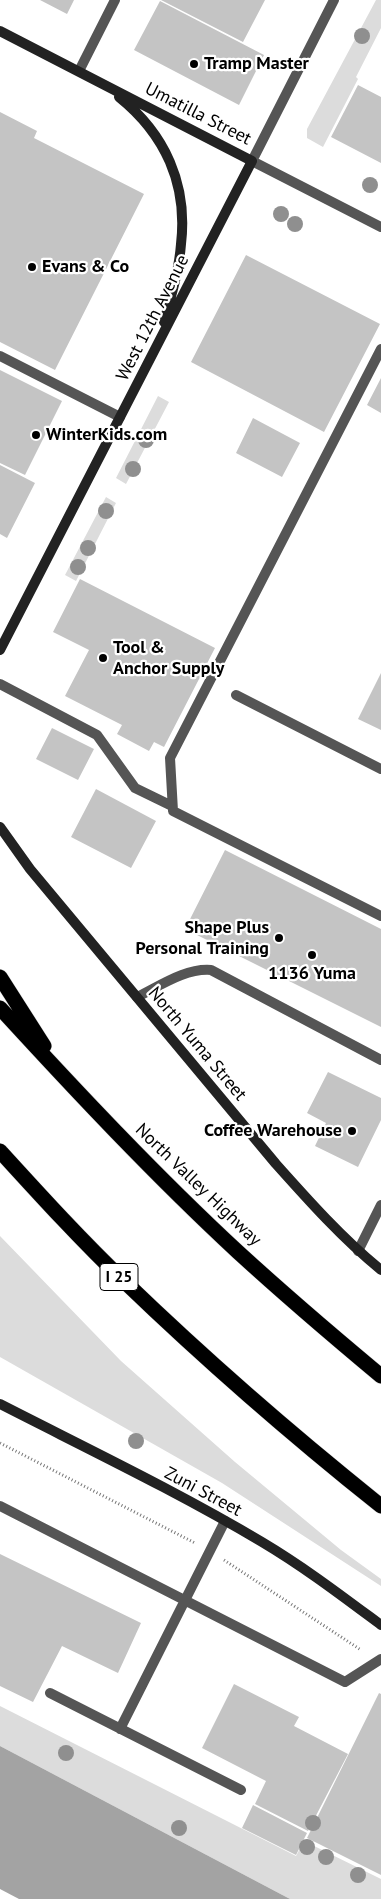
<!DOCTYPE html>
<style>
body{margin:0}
canvas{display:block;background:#fff}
</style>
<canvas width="381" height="1899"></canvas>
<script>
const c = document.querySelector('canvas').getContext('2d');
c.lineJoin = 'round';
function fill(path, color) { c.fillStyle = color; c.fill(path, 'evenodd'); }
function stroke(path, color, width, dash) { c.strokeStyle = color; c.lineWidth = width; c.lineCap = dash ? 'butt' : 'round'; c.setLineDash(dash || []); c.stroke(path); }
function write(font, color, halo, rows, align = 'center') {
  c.font = font + ' "PT Sans",sans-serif'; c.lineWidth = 4.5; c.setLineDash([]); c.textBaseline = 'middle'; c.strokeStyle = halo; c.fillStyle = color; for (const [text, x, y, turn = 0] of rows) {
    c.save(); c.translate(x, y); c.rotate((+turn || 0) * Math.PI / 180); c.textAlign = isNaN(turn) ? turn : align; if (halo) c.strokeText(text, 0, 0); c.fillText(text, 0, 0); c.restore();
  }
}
const green = new Path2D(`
 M376,0H381V28L356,77L358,79L323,147L307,138V129Z
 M158,396L169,402L126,484L116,478Z
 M106,497L116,503L76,581L65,575Z
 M0,1236L121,1361L235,1462L341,1550L381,1579V1586L222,1483L0,1357Z
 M0,1706L296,1856L304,1841L381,1879V1899H290L0,1746Z`);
const water = new Path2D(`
 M0,1746L290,1899H19L0,1889Z`);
const building = new Path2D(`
 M40,0H74L67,14Z
 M161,0H265L243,42Z
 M160,1L264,55L239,105L134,50Z
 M358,85L381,97V163L331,137Z
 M0,112L37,131L34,138L144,194L55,370L0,342Z
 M246,255L380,324L324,432L191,362Z
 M0,370L62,401L25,475L0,463Z
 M381,378V413L367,405Z
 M253,418L300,443L282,477L236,453Z
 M0,465L35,483L7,538L0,534Z
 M80,579L215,648L164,747L154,742L149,751L117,734L122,725L65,696L89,650L53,632Z
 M381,673V730L358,719Z
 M52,728L94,749L78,780L36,759Z
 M96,789L156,821L131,868L71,837Z
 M225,850L381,929V1027L185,929Z
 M328,1072L381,1098V1120L358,1167L315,1146L326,1123L307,1113Z
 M0,1554L141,1623L118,1673L62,1646L33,1702L0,1686Z
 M234,1684L299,1717L294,1726L348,1754L308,1831L255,1804L266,1781L202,1748Z
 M379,1693L381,1694V1875L307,1838Z
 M253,1805L307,1833L296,1855L242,1828Z`);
const path = new Path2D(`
 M0,1443L195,1543
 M224,1560L361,1650`);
const lane = new Path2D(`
 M79,71L115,0
 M381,349L170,758L173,811L381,916
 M0,356L120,417
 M0,684L97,735L135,788L172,806
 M236,695L381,769
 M0,1506L345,1682L381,1659
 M50,1693L241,1790
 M120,1729L225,1521`);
const street = new Path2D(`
 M334,0L252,161L381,227
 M137,997C160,986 185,968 211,970L381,1060
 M358,1251L381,1205`);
const secondary = new Path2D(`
 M0,31L252,161L0,650
 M119,97C165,134 188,184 181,244C179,271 171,296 164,322
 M0,827L30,869L276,1164C309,1201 342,1238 381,1270
 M0,1404C88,1449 178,1492 262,1542C304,1567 342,1596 381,1625`);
const highway = new Path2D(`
 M0,977L44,1046
 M0,1008C77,1092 155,1175 238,1252C285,1295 333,1336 381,1376
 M0,1151C41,1196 81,1240 125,1282C207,1361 292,1435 381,1506`);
const trees = [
 [362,36],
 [370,185],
 [281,214],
 [295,224],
 [146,440],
 [133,469],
 [106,511],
 [88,548],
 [78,567],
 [136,1441],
 [66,1753],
 [313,1823],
 [179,1828],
 [307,1847],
 [326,1857],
 [358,1875]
];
const markers = [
 [194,64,5,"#000"],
 [32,267,5,"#000"],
 [36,435,5,"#000"],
 [103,658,5,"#000"],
 [279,938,5,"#000"],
 [312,955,5,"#000"],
 [352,1131,5,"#000"]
];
const shields = [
 [119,1277,38]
];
const shieldNames = [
 ["I 25",119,1277]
];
const poiNames = [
 ["Tramp Master",204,64],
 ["Evans & Co",42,267],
 ["WinterKids.com",46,435],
 ["Tool &",113,648],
 ["Anchor Supply",113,669],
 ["Shape Plus",269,928,"right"],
 ["Personal Training",269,949,"right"],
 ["1136 Yuma",312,974,"center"],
 ["Coffee Warehouse",342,1131,"right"]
];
const streetNames = [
 ["Umatilla Street",198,114,27],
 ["West 12th Avenue",153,318,-63],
 ["North Yuma Street",197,1044,50],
 ["North Valley Highway",198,1185,44],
 ["Zuni Street",203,1492,28]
];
fill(green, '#dcdcdc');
fill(water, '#a3a3a3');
fill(building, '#c4c4c4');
stroke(highway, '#dbdbdb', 16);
stroke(path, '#777', 3, [1, 2.5]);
stroke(lane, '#555', 10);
stroke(street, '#555', 10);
stroke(secondary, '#222', 10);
stroke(highway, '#000', 15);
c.fillStyle = '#8f8f8f';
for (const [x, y] of trees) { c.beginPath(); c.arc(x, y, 8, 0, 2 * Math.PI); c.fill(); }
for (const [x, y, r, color] of markers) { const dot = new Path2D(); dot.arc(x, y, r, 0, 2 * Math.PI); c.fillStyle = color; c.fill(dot); stroke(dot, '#fff', 2); }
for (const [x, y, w] of shields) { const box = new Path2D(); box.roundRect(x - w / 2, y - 13.5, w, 27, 4); c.fillStyle = '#fff'; c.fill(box); stroke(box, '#000', 1); }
write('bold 16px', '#000', null, shieldNames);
write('bold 18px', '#000', '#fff', poiNames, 'left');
write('18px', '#000', '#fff', streetNames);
</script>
